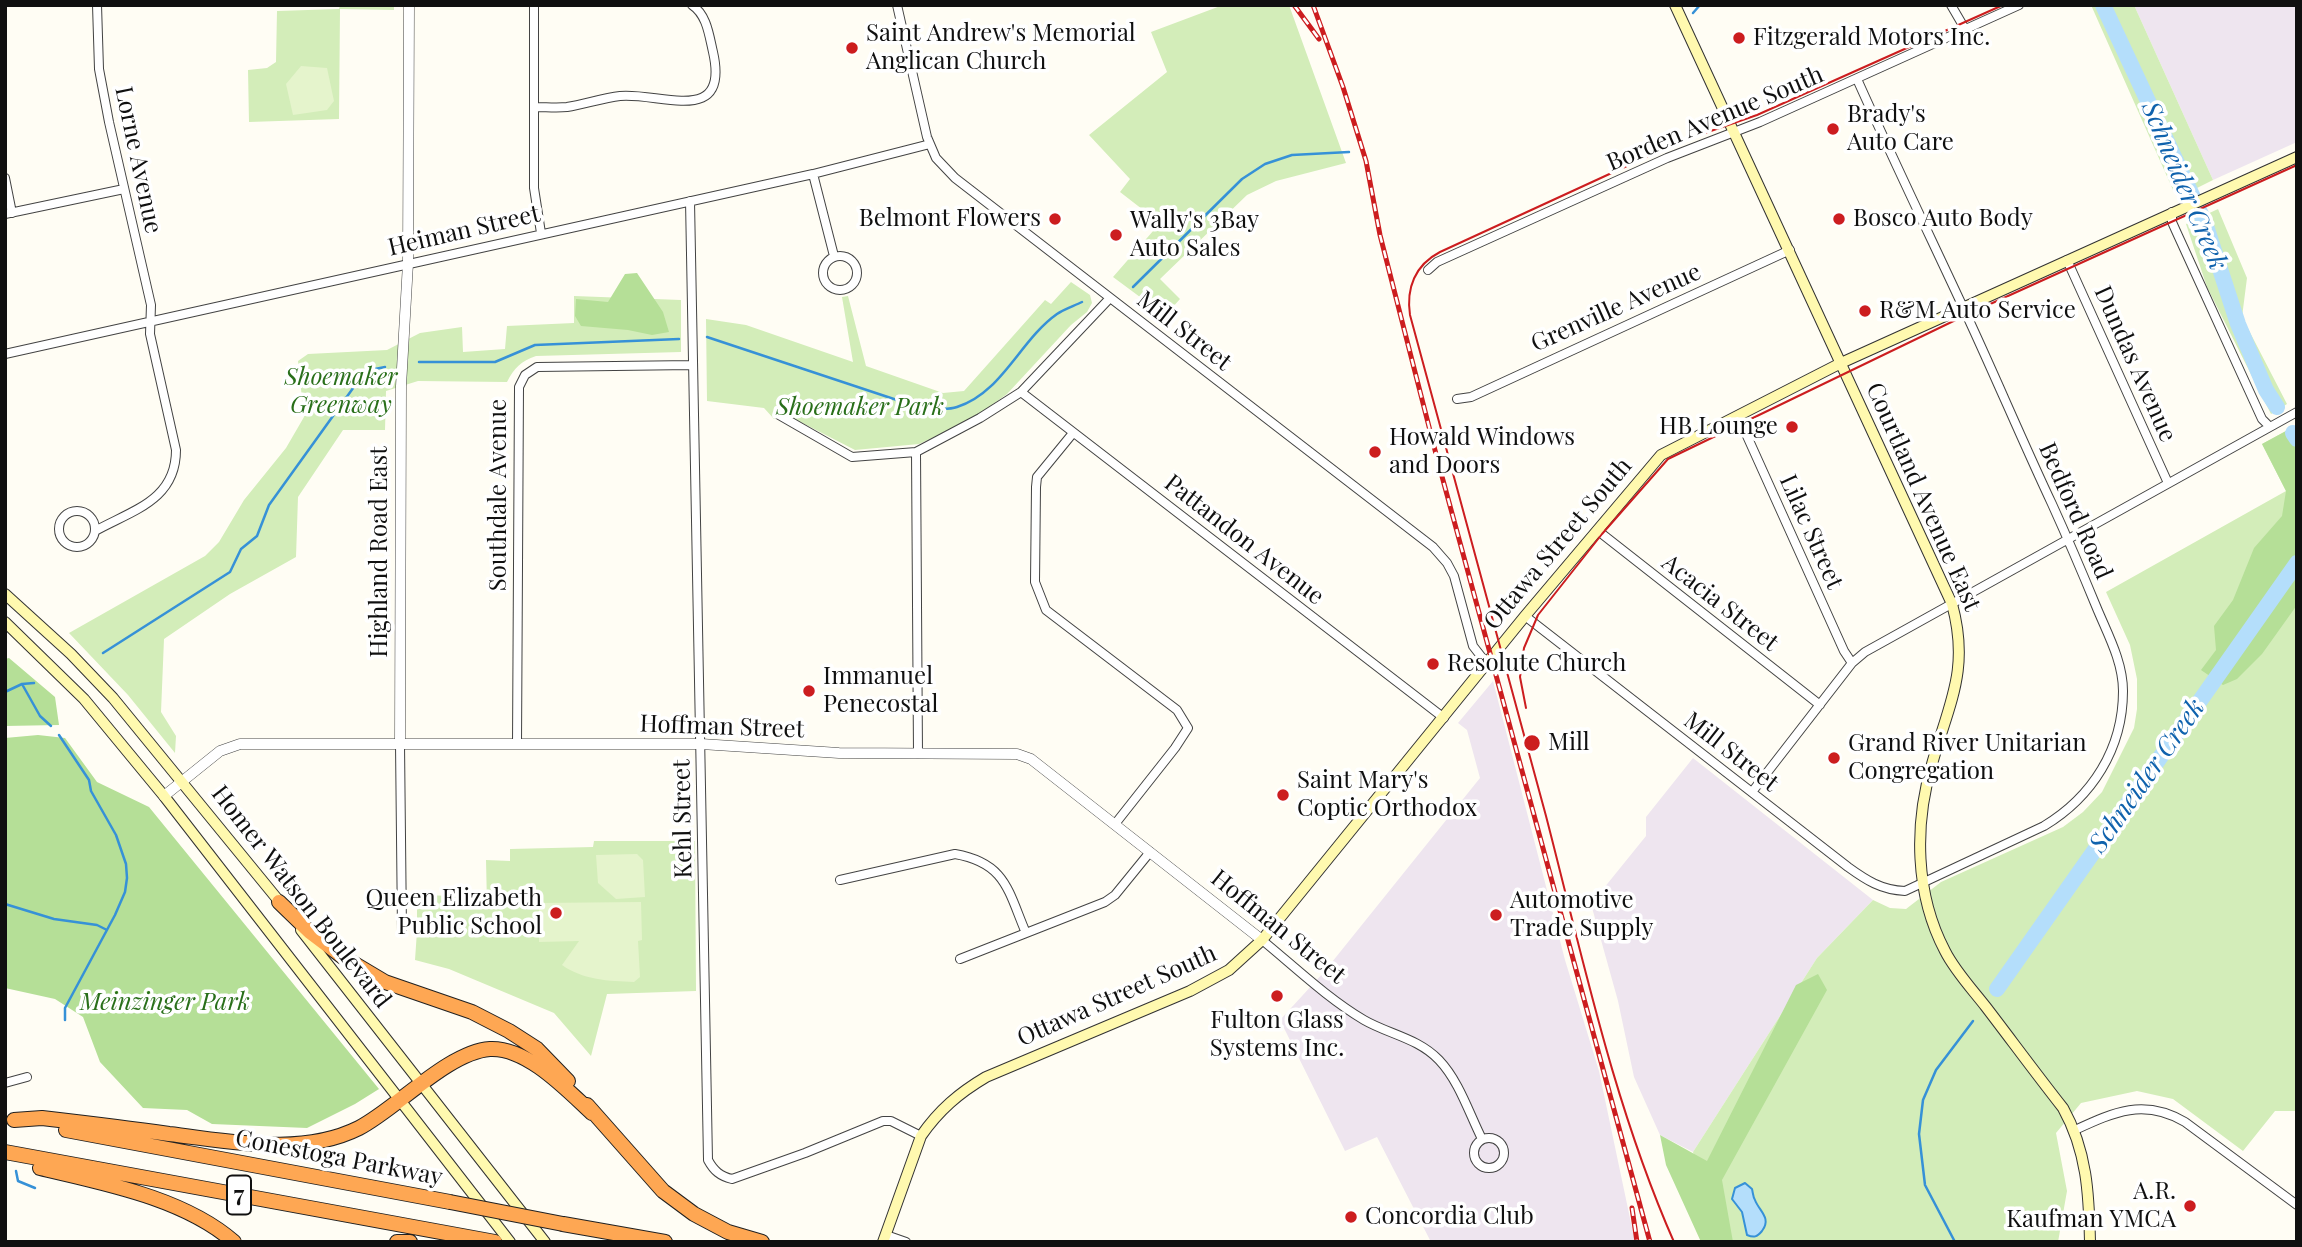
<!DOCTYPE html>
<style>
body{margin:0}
#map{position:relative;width:2302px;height:1247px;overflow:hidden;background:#fffdf4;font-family:"Playfair Display",serif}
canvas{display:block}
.frame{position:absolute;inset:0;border:7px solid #101010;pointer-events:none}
</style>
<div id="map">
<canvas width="2302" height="1247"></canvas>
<div class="frame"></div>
</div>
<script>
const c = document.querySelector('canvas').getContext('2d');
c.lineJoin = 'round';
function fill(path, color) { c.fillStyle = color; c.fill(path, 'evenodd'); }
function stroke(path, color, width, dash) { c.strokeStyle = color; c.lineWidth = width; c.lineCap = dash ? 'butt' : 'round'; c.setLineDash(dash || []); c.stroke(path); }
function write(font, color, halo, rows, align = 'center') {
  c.font = font + ' "Playfair Display",serif'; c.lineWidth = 7; c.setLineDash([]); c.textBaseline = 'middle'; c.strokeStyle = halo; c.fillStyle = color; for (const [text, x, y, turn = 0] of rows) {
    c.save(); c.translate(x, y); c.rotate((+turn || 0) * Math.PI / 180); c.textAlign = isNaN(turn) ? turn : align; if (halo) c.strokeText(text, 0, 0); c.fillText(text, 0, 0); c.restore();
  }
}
const industrial = new Path2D(`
 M2134,5H2297V142L2213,180Z
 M1493,681L1565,960L1599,1071L1635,1242H1431L1377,1137L1345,1151L1280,1020L1324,972L1480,778L1467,730L1458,723Z
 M1693,758L1873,900L1817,958L1693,1152L1660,1135L1634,1077L1618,1001L1591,904L1646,836V817Z`);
const green = new Path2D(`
 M340,5H394V10L340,9L339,119L249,122L248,70L267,68L276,62L277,11L339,9Z
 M1223,5H1289L1346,163L1276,181L1247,195L1160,279L1180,299L1162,319L1138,301L1140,297L1113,277L1160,223L1120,192L1130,179L1089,135L1167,72L1151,32Z
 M2091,5H2134L2213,180L2183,195L2173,190Z
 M2218,209L2247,278L2242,317L2287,404L2271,414L2207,287L2186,224Z
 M1071,282L1090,295L1092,303L1087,312L1071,325L1007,394L971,420L919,444L855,450L783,413L774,419L764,408L707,401L706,319L746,325L853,362L842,297L848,296L866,366L943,393L964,391L1045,300L1051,304Z
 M574,296L681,300V352L536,356C521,361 514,368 507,382L418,381L386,391L385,430H343L298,497L296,557L230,594L164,639L161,712L176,736L175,753L128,695L69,633L205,556L219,542L244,500L286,448L304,417L298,361L308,354L387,350L420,333L462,327L463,352L505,349L507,326L574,323Z
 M2297,425V1111H2275L2243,1151L2173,1099L2137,1091L2081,1103L2056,1133L2067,1191L2058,1242H1715L1693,1152L1817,958L1873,900L1890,908L1906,909L1941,882L2063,827L2083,812L2102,792L2134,728L2137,709V679L2130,645L2106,592L2286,491L2262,444Z
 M594,841H695L696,991L607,994L591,1056L554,1013L449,969L415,960L417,931V895L456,896L457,905H487L486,860L510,861V849L593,847Z`);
const forest = new Path2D(`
 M637,273L663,312L669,332L652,335L628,330L581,326L575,316L576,299L608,302L625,274Z
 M2297,425V605L2262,654L2237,679L2223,685L2201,670L2216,650L2214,626L2233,600L2254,548L2282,516L2286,491L2262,444Z
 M9,658L55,697L59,725L5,726V659Z
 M38,735L65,738L97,782L149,807L379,1089L355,1104L307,1128L212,1124L187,1110L143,1108L100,1062L83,1017L55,999L5,988V738Z
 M1818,974L1827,990L1722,1180L1733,1242H1701L1666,1165L1660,1135L1707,1161L1796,985Z`);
const pitch = new Path2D(`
 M301,66L327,68L334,101L327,110L293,115L286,84Z
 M637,854L643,860L645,897L616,899L598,883L596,855Z
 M641,902L642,940L638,941L640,977L634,982C609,981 583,980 562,965L579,941L539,942V903Z`);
const water = new Path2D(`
 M1745,1183L1752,1189C1753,1193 1753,1197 1755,1200C1759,1211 1772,1218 1762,1231C1757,1237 1754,1238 1747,1235L1742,1212L1732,1199L1735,1188Z`);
const stream = new Path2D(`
 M1693,13L1700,5
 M1133,287L1242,179L1265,164L1292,155L1349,152
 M707,337L918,407C930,408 946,411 957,407C1002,393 1020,340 1057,314C1064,309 1074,306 1082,302
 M419,362H495L535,345L679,339
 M103,653L230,572L241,549L257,536L269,505L356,384L370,370L385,367
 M22,684L40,716L51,726
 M5,692L22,684L34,683
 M59,735L89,780L91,791L116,835L126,864L127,878L125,892L115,915L65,1008V1020
 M5,904L54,919L97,925L107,930
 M16,1171L18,1181L35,1188
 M1955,1242L1925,1185L1919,1134L1923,1100L1936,1070L1973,1021`);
const river = new Path2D(`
 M2103,5L2205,223L2238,324L2266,390L2277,407
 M2293,433L2297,439
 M1997,989L2297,563`);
const minor = new Path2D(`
 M534,5V188L541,233
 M897,5L927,137L936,158L955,178L1433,547L1447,563L1454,576L1473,646L1487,664
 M1951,5L1965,29
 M535,107C546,107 557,108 567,107C585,104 603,98 620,96C660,92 730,127 713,52C709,35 707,15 692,5
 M813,174L834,256
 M5,178L12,213
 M690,201L708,1160C714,1171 720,1176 732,1179L805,1153L883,1121H891L921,1136
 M2172,212V222L2176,231L2262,419L2270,427
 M5,214L124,189
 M823 273a17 17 0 1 1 34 0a17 17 0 1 1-34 0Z
 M2067,260L2168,483
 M1428,270L1437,262L1667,158L1760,122L2019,5
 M5,354L813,174L930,144
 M1021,392L1444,718
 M1457,399L1471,397L1790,250
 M779,415L852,457L916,452L980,418L1021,392L1110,298
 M1738,416L1844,651L1852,663
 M1073,433L1037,477L1036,487L1035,582L1046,610L1177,710L1188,728L1175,748L1115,824
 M916,452L918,754
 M59 529a18 18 0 1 1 36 0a18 18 0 1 1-36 0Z
 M1597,530L1820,705
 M95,531C133,510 176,500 176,450L150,334L151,305L109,122L99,69L97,5
 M1525,616L1848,867C1866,880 1881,890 1905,891L2044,826C2092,797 2123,749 2123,691C2123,661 2107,633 2096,606C2082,572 2067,537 2052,504C2021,438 1993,371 1962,305C1927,230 1891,155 1857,79
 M400,744L402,931
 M517,744L519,387L525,375L537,367L692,365
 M1752,792L1852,663L1865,652L2297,412
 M840,880L955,854C1006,863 1008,891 1026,933
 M1262,940C1295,967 1327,998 1364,1020C1388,1034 1418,1038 1439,1060C1459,1081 1469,1113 1482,1139
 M960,959L1105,902L1115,895L1150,852
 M5,1083L27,1077
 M2075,1130C2114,1112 2144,1098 2185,1122L2297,1205
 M1474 1153a15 15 0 1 1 30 0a15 15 0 1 1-30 0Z
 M886,1235L906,1242`);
const tertiary = new Path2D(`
 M400,744L401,386L408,263L409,5
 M164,796L220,751L240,744H701L839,753L1017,754L1031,759L1262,940`);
const secondary = new Path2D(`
 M1675,5L1952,604C1970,670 1949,703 1932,764C1914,825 1915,894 1945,951C1955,971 1972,989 1986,1007C2012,1041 2037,1075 2063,1108C2087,1151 2089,1194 2090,1242
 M5,594L71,654L113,698L283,906
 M5,622L84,699L164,796L510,1242
 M301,930L545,1242
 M883,1242L921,1136C939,1110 959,1093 986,1077L1190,991L1229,970L1262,940L1525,616L1661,455L1841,363L2297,157`);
const motorway = new Path2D(`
 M279,902L310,932L343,957L385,982L472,1012L509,1031L537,1049L568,1081
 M587,1105L663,1191L694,1214L728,1232L762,1242
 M14,1120L42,1118C85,1123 127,1128 169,1134C230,1141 301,1157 359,1128C396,1109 448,1052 490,1049C527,1047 567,1090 592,1113
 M66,1130L450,1202
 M5,1152L495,1242
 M40,1168C103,1183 184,1198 234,1242
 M563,1224L665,1242
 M397,1242H410`);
const tram = new Path2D(`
 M1526,708L1520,677L1524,648L1538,615L1602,534L1668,459L1966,315L2297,165
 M1674,1242C1614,1106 1583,959 1546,816C1501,649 1455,482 1410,315C1406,288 1415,265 1440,252L1679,142L1757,115L2003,5`);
const rail = new Path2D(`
 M1294,5L1319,39
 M1313,5L1343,87L1366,161L1380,235L1437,458L1650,1242
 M1632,1208L1637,1242`);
const motorwayBridge = new Path2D(`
 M450,1202L563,1224`);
const markers = [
 [1739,38,7,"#cc1d1f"],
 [852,48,7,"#cc1d1f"],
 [1833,129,7,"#cc1d1f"],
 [1055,219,7,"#cc1d1f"],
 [1839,219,7,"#cc1d1f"],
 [1116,235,7,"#cc1d1f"],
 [1865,311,7,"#cc1d1f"],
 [1792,427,7,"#cc1d1f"],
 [1375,452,7,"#cc1d1f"],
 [1433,664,7,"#cc1d1f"],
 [809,691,7,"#cc1d1f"],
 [1532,743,9,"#cc1d1f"],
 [1834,758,7,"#cc1d1f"],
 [1283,795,7,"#cc1d1f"],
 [556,913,7,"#cc1d1f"],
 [1496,915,7,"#cc1d1f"],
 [1277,996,7,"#cc1d1f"],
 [2190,1206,7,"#cc1d1f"],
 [1351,1217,7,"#cc1d1f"]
];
const shields = [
 [239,1195,24]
];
const shieldNames = [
 ["7",239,1195]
];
const poiNames = [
 ["Saint Andrew's Memorial",866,34],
 ["Anglican Church",866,62],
 ["Fitzgerald Motors Inc.",1753,38],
 ["Brady's",1847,115],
 ["Auto Care",1847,143],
 ["Belmont Flowers",1041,219,"right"],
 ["Bosco Auto Body",1853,219],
 ["Wally's 3Bay",1130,221],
 ["Auto Sales",1130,249],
 ["R&M Auto Service",1879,311],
 ["HB Lounge",1778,427,"right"],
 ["Howald Windows",1389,438],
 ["and Doors",1389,466],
 ["Resolute Church",1447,664],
 ["Immanuel",823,677],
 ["Penecostal",823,705],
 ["Mill",1548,743],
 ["Grand River Unitarian",1848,744],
 ["Congregation",1848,772],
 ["Saint Mary's",1297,781],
 ["Coptic Orthodox",1297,809],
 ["Queen Elizabeth",542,899,"right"],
 ["Public School",542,927,"right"],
 ["Automotive",1510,901],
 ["Trade Supply",1510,929],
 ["Fulton Glass",1277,1021,"center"],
 ["Systems Inc.",1277,1049,"center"],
 ["A.R.",2176,1192,"right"],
 ["Kaufman YMCA",2176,1220,"right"],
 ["Concordia Club",1365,1217]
];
const streetNames = [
 ["Borden Avenue South",1715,119,-23],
 ["Lorne Avenue",138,160,78],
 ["Heiman Street",464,231,-13],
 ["Grenville Avenue",1616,308,-24],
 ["Mill Street",1184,331,38],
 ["Dundas Avenue",2135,364,66],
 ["Southdale Avenue",499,495,-90],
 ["Courtland Avenue East",1923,497,66],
 ["Bedford Road",2075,511,66],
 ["Lilac Street",1811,532,66],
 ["Pattandon Avenue",1244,540,38],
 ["Ottawa Street South",1558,544,-50],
 ["Highland Road East",380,552,-90],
 ["Acacia Street",1720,603,38],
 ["Hoffman Street",722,727,2],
 ["Mill Street",1731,752,38],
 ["Kehl Street",683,819,-91],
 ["Homer Watson Boulevard",301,897,52],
 ["Hoffman Street",1278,927,39],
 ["Ottawa Street South",1117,996,-24],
 ["Conestoga Parkway",339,1158,11]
];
const parkNames = [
 ["Shoemaker",341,378],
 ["Greenway",341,406],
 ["Shoemaker Park",860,408],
 ["Meinzinger Park",165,1003]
];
const waterNames = [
 ["Schneider Creek",2184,186,67],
 ["Schneider Creek",2147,776,-55]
];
fill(industrial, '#eee5ef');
fill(green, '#d3edb9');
fill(forest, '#b5df97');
fill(pitch, '#e5f4cc');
fill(water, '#b4defb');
stroke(water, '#3691d7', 2);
stroke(stream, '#3691d7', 2.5);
stroke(river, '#b4defb', 16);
stroke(minor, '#434343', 10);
stroke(tertiary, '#434343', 11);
stroke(secondary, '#323232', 12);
stroke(motorway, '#212121', 16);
stroke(minor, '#fff', 8);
stroke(tertiary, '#fff', 10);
stroke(secondary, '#fff9af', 10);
stroke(motorway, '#fea753', 14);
stroke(tram, '#cc1d1f', 2);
stroke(rail, '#cc1d1f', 5);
stroke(rail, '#fff', 2.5, [8]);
stroke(motorwayBridge, '#212121', 16, []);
stroke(motorwayBridge, '#fea753', 14);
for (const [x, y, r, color] of markers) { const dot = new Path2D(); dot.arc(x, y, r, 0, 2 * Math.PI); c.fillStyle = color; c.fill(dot); stroke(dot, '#fff', 2.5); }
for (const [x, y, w] of shields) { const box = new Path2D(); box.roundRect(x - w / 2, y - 19.5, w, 39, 5); c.fillStyle = '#fff'; c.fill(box); stroke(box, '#101010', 2); }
write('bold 23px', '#101010', null, shieldNames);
write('24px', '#101010', '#fff', poiNames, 'left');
write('24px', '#101010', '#fff', streetNames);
write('italic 24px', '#296f1a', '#fff', parkNames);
write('italic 26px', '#0f62ad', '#fff', waterNames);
</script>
